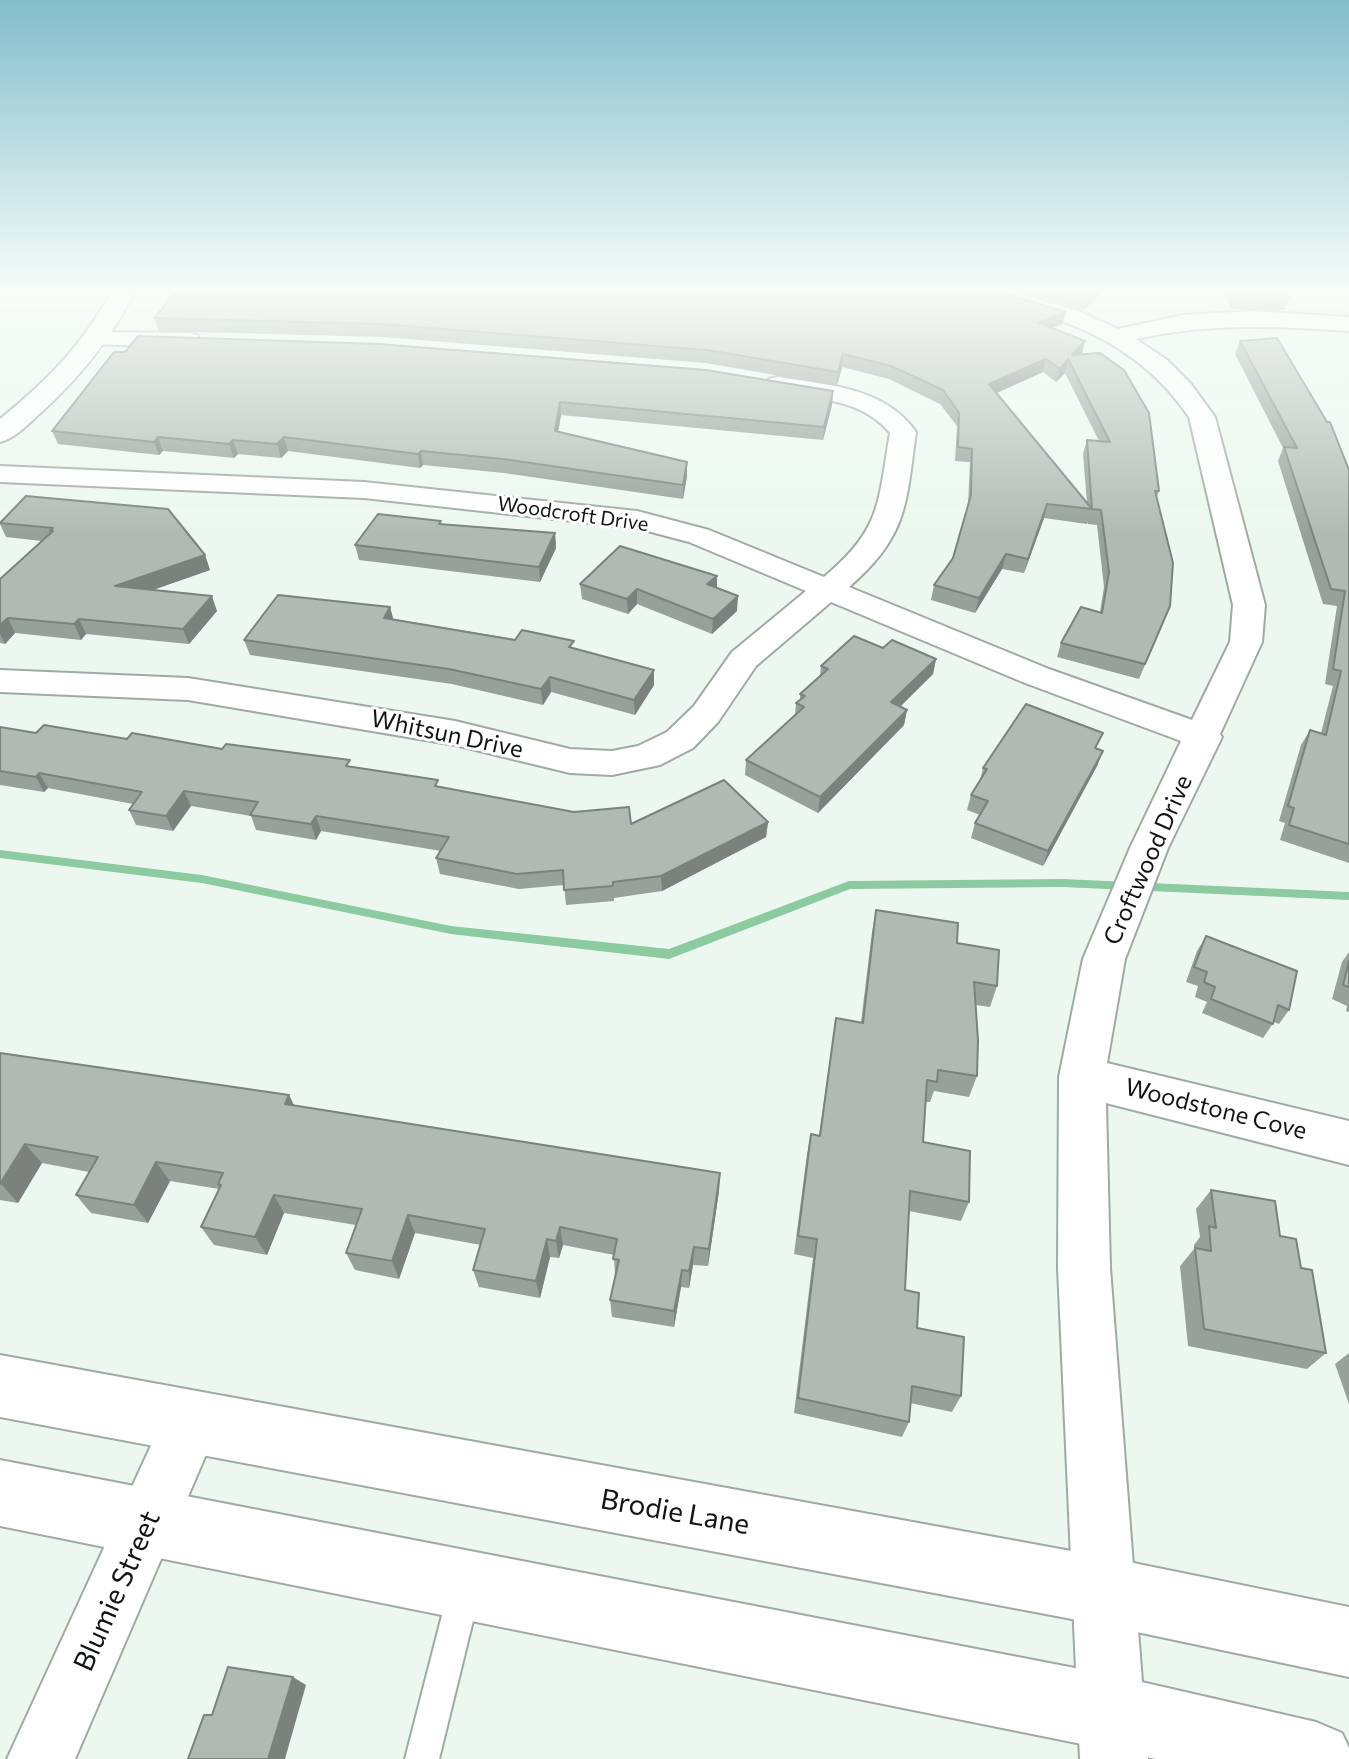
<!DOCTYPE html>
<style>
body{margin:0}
canvas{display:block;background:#ecf8ef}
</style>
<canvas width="1349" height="1759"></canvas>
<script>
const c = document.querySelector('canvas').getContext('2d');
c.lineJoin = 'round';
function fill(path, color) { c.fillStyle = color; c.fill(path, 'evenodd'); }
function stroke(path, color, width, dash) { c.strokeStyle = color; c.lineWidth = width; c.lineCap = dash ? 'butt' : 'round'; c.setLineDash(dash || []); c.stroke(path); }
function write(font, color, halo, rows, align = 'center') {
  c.font = font + ' Commissioner,sans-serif'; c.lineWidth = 6; c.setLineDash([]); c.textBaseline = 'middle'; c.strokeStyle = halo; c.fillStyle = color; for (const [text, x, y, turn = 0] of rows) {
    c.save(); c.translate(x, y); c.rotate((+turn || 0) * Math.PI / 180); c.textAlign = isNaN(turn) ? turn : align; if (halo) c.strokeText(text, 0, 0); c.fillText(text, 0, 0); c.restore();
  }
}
const stream = new Path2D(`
 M0,850L202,875L451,926L669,949L849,881L1063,879L1349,892V900L1063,887L850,889L669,959L451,934L202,883L0,858Z`);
const service = new Path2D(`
 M464,1576L475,1581L480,1592L439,1759H405L448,1592L453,1581Z`);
const minor = new Path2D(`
 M962,288L1012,291L1078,311L1118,329L1183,315L1253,311L1349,317V331C1276,326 1208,323 1136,339L1167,360L1191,384L1215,417L1265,605L1262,642L1220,734L1222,737L1168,848L1125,959L1107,1063L1349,1121V1165L1106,1103L1110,1268L1148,1759H1080L1058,1268L1059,1077L1083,959L1130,848L1181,741L1025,683L831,602L756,666L718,722L693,748L660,765L612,775L570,773L455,745L188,700L0,692V670L188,678L455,721L570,749L612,751L638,746L667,732L694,706L732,652L806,591L689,542L636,528L364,498L0,482V466L364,482L637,511L709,530L824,577C882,529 878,502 890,433C860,396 811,400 769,389L766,384L769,379L778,377C827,385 885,387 916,432C906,504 908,536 849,587L1049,669L1192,720L1230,642L1233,605L1189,417C1134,336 1054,315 965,292Z
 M97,332L189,333L197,335L200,340L197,345L189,347L89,344L86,339L89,334Z
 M191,1393L211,1402L220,1422L75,1759H7L171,1402Z`);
const tertiary = new Path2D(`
 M113,288H136C112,339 78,380 36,417C25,427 15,438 0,442V419C46,382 86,342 113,288Z`);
const secondary = new Path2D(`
 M0,1355L1104,1557L1349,1607V1677L1104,1625L0,1417Z
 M0,1460L1111,1675L1316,1722L1342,1733L1349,1748V1759H1156L0,1526Z`);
const wall = new Path2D(`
 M1014,288H1106L1084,310Z
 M1224,288H1285L1290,297L1285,310L1231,309Z
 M1066,312L1062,324L1053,328L1082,354L1159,491L1157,497L1170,606L1139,679L1057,657L1061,643L1100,612L1104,587L1097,525L1088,524V522L1087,524L1044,518L1024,573L1002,569L975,613L931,600L934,585L953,558L968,505L970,462L955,461L957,426L940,404L889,379L842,367L837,386L706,363L382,337L159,331L154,318ZM1043,372L1056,382L1065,373L1099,441L1087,440L1083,454L1087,503L997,393Z
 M1240,341L1349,470V863L1280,840L1285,823L1279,821L1301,745L1310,730L1321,733L1333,686L1325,684L1337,606L1323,604L1278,461L1283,448L1235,354Z
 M114,352L833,391L832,405L823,440L561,415L558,432L687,476L683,499L504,473L423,465L420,468L288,451L281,458L238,454L234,458L163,451L159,455L58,444L52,431Z
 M26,496L205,555L210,570L153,590L217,611L189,644L86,634L81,640L15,633L5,644L0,643V579L42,541L6,537L0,524V522Z
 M442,524L555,533L556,548L540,582L359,560L355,545Z
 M717,576V588L737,611L712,634L637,604L628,614L582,599L580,584Z
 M390,607L393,619L574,649L654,685L635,715L551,692L543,705L452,684L250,655L244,640Z
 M883,648L936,659L933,674L900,706L907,710L904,725L818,813L745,775L746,760L795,715L796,703L800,701V694L820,676L821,666Z
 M0,727L36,733L127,739L222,749L352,767L440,787L631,824L768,822L766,837L662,891L614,898V901L566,905L564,885L519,889L440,874L436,858L441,851L321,831L316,840L256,830L251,816L191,806L173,831L136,825L129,810L133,804L48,788L44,792L0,785Z
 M1097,749L1103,751L1097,766L1043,866L971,838L975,823L980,815L967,810L971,795L980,780L983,768Z
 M876,910L957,943L997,986L990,1007L976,1005L977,1076L969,1097L934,1091L930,1102H926L923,1142L969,1202L961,1221L909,1211L905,1290L917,1328L961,1396L952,1412L910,1403L909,1422L902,1437L794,1413L813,1258L794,1254L807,1154L811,1134L819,1136L836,1018L861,1022L872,932Z
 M1206,936L1289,1010L1279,1024L1274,1022L1263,1038L1202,1013L1207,1002L1195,997L1198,986L1186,982L1197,951Z
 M1349,952V1012L1346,1011L1347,1006L1332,999L1342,962Z
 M0,1053L289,1095L294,1106L720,1173L719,1191L708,1266L693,1265L689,1288L681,1287L674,1327L612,1317L610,1300L615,1276L614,1255L563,1245L559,1258L550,1257L540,1298L479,1287L473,1270L481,1245L415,1233L399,1279L355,1270L346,1253L356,1225L284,1213L267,1255L214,1245L201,1227L219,1189L170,1181L148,1223L91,1213L76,1195L89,1172L42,1163L18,1203L0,1200Z
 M1211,1190L1280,1236L1301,1268L1326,1353L1307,1369L1188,1346L1180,1266L1194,1249V1245L1200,1237L1196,1209Z
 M1349,1353V1404L1335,1364Z`);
const shadedWall = new Path2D(`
 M1097,288H1106L1084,310L1087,298Z
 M1066,312L1062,324L1036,335L1039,323Z
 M1085,341L1082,354L1072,355Z
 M843,354L842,367L837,386L838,372Z
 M1046,359L1043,372L987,397L989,384Z
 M1068,359L1065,373L1056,382L1060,369Z
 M833,391L832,405L823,440L824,427Z
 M560,402L561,415L556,444L555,431Z
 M158,437L163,451L159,455L154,442Z
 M284,437L288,451L281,458L277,444Z
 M233,440L238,454L234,458L229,444Z
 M421,451L423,465L420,468L418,454Z
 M687,462V476L683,499V485Z
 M1047,504L1044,518L1024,573L1028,559Z
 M555,533L556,548L540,582L539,567Z
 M1006,554L1002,569L975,613L979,598Z
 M205,555L210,570L121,601L115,586Z
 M717,576V591L707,584Z
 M637,589V604L628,614L627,599Z
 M212,596L217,611L189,644L183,629Z
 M738,596L737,611L712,634L713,619Z
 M390,607L394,622L384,618Z
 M8,618L15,633L5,644L0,634V625Z
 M79,619L86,634L81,640L74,624Z
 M936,659L933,674L889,718L891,702Z
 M654,670V685L635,715L634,700Z
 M550,677L551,692L543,705L541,689Z
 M907,710L904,725L818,813L820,797Z
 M1103,751L1097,766L1043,866L1048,851Z
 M39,773L48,788L44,792L36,777Z
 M184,791L191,806L173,831L166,816Z
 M316,816L321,831L316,840L311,824Z
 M768,822L766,837L662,891L661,876Z
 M289,1095L299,1115L285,1104Z
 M25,1144L42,1163L18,1203L1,1184Z
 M156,1162L170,1181L148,1223L134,1205Z
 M720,1173L719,1191L708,1266L709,1249Z
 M274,1195L284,1213L267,1255L255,1237Z
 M408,1215L415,1233L399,1279L392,1261Z
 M560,1227L563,1245L559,1258L556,1241Z
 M547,1239L550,1257L540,1298L536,1281Z
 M694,1247L693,1265L689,1288V1271Z
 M682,1270L681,1287L674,1327V1311Z
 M293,1677L306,1685L285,1759H268Z`);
const building = new Path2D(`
 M180,288H987L1066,312L1039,323L1085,341L1072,355L1100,353L1124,370L1149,413L1159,491H1155L1173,563L1170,606L1145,664L1061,643L1081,607L1102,613L1109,572L1101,510L1092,509L1087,440L1110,442L1068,359L1060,369L1046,359L989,384L1092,509L1047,504L1028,559L1006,554L979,598L934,585L953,558L971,495L972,449L958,447L959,413L943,390L891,366L843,354L838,372L707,350L380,324L154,318Z
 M1057,288H1097L1087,298Z
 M1233,288H1285L1290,297L1236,296Z
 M138,336L379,344L706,370L833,391L824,427L560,402L555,431L687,462L683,485L503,459L421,451L418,454L284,437L277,444L233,440L229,444L158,437L154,442L52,431L114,352H125Z
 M1277,338L1327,422H1330L1349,470V844L1289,825L1294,808L1288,806L1310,730L1326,735L1341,671L1333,669L1345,591L1331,589L1284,447L1297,448L1240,341Z
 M26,496L168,509L205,555L115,586L212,596L183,629L79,619L74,624L8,618L0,625V579L53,531H50L53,528L0,523Z
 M378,514L441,521L439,524L555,533L539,567L355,545Z
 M620,546L717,576L707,584L738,596L713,619L637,589L627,599L580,584Z
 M278,595L390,607L384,618L515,640L522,630L574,641L569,647L654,670L634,700L550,677L541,689L449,669L244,640Z
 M854,636L883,648L892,640L936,659L891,702L907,710L820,797L746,760L804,707L796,703L805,696L800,694L828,669L821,666Z
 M1026,704L1103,733L1095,748L1103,751L1048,851L975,823L988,801L971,795L987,769L983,768Z
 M44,725L127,739L132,733L222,749L226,744L350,760L346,766L438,780L435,786L574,812L629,807L631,824L724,780L768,822L661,876L613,882V886L564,890L563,870L517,874L436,858L449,837L316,816L311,824L250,815L258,802L184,791L166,816L129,810L142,792L39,773L36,777L0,771V727L36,733Z
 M876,910L958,923L957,943L999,950L997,986L974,982L978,1040L977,1076L938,1070L937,1082L927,1080L923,1142L970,1151L969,1202L910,1191L905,1290L919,1293L917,1328L964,1337L961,1396L912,1386L909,1422L798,1398L817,1239L798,1236L811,1134L820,1136L836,1018L863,1023Z
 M1206,936L1297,971L1289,1010L1278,1005L1273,1024L1211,999L1215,987L1204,982L1207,972L1194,967Z
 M1349,961V987L1343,985Z
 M0,1053L289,1095L285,1104L720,1173L709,1249L694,1247L689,1271L682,1270L674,1311L610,1300L619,1260L613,1259L617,1239L560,1227L556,1241L547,1239L536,1281L473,1270L485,1229L408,1215L392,1261L346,1253L362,1209L274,1195L255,1237L201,1227L221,1185L218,1184L223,1173L156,1162L134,1205L76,1195L98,1157L25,1144L0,1184Z
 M1211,1190L1275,1201L1280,1236L1296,1239L1301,1268L1312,1270L1326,1353L1204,1329L1195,1248L1211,1251L1209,1226L1216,1228Z
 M228,1667L293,1677L268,1759H188L204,1715H212Z`);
const farStreetnames = [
 ["Woodcroft Drive",573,514,8]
];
const streetNames = [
 ["Whitsun Drive",447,734,12],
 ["Croftwood Drive",1148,860,-66],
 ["Woodstone Cove",1216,1109,14]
];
const nearStreetnames = [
 ["Brodie Lane",675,1512,10],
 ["Blumie Street",117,1591,-66]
];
fill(stream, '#8bcb9f');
stroke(service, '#9faaa2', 4);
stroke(minor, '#9faaa2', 4);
stroke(tertiary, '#9faaa2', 4);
stroke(secondary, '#9faaa2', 4);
fill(service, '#fff');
fill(minor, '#fff');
fill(tertiary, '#fff');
fill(secondary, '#fff');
fill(wall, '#97a099');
fill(shadedWall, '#7b827d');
fill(building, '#b0bab2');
stroke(building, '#7b827d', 2);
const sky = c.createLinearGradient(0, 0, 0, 535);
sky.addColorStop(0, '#83bdcb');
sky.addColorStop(0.54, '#f6fcf8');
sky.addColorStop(1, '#f6fcf800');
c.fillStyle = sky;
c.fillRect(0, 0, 1349, 535);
write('20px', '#111512', '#fff', farStreetnames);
write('24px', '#111512', '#fff', streetNames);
write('28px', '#111512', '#fff', nearStreetnames);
</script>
